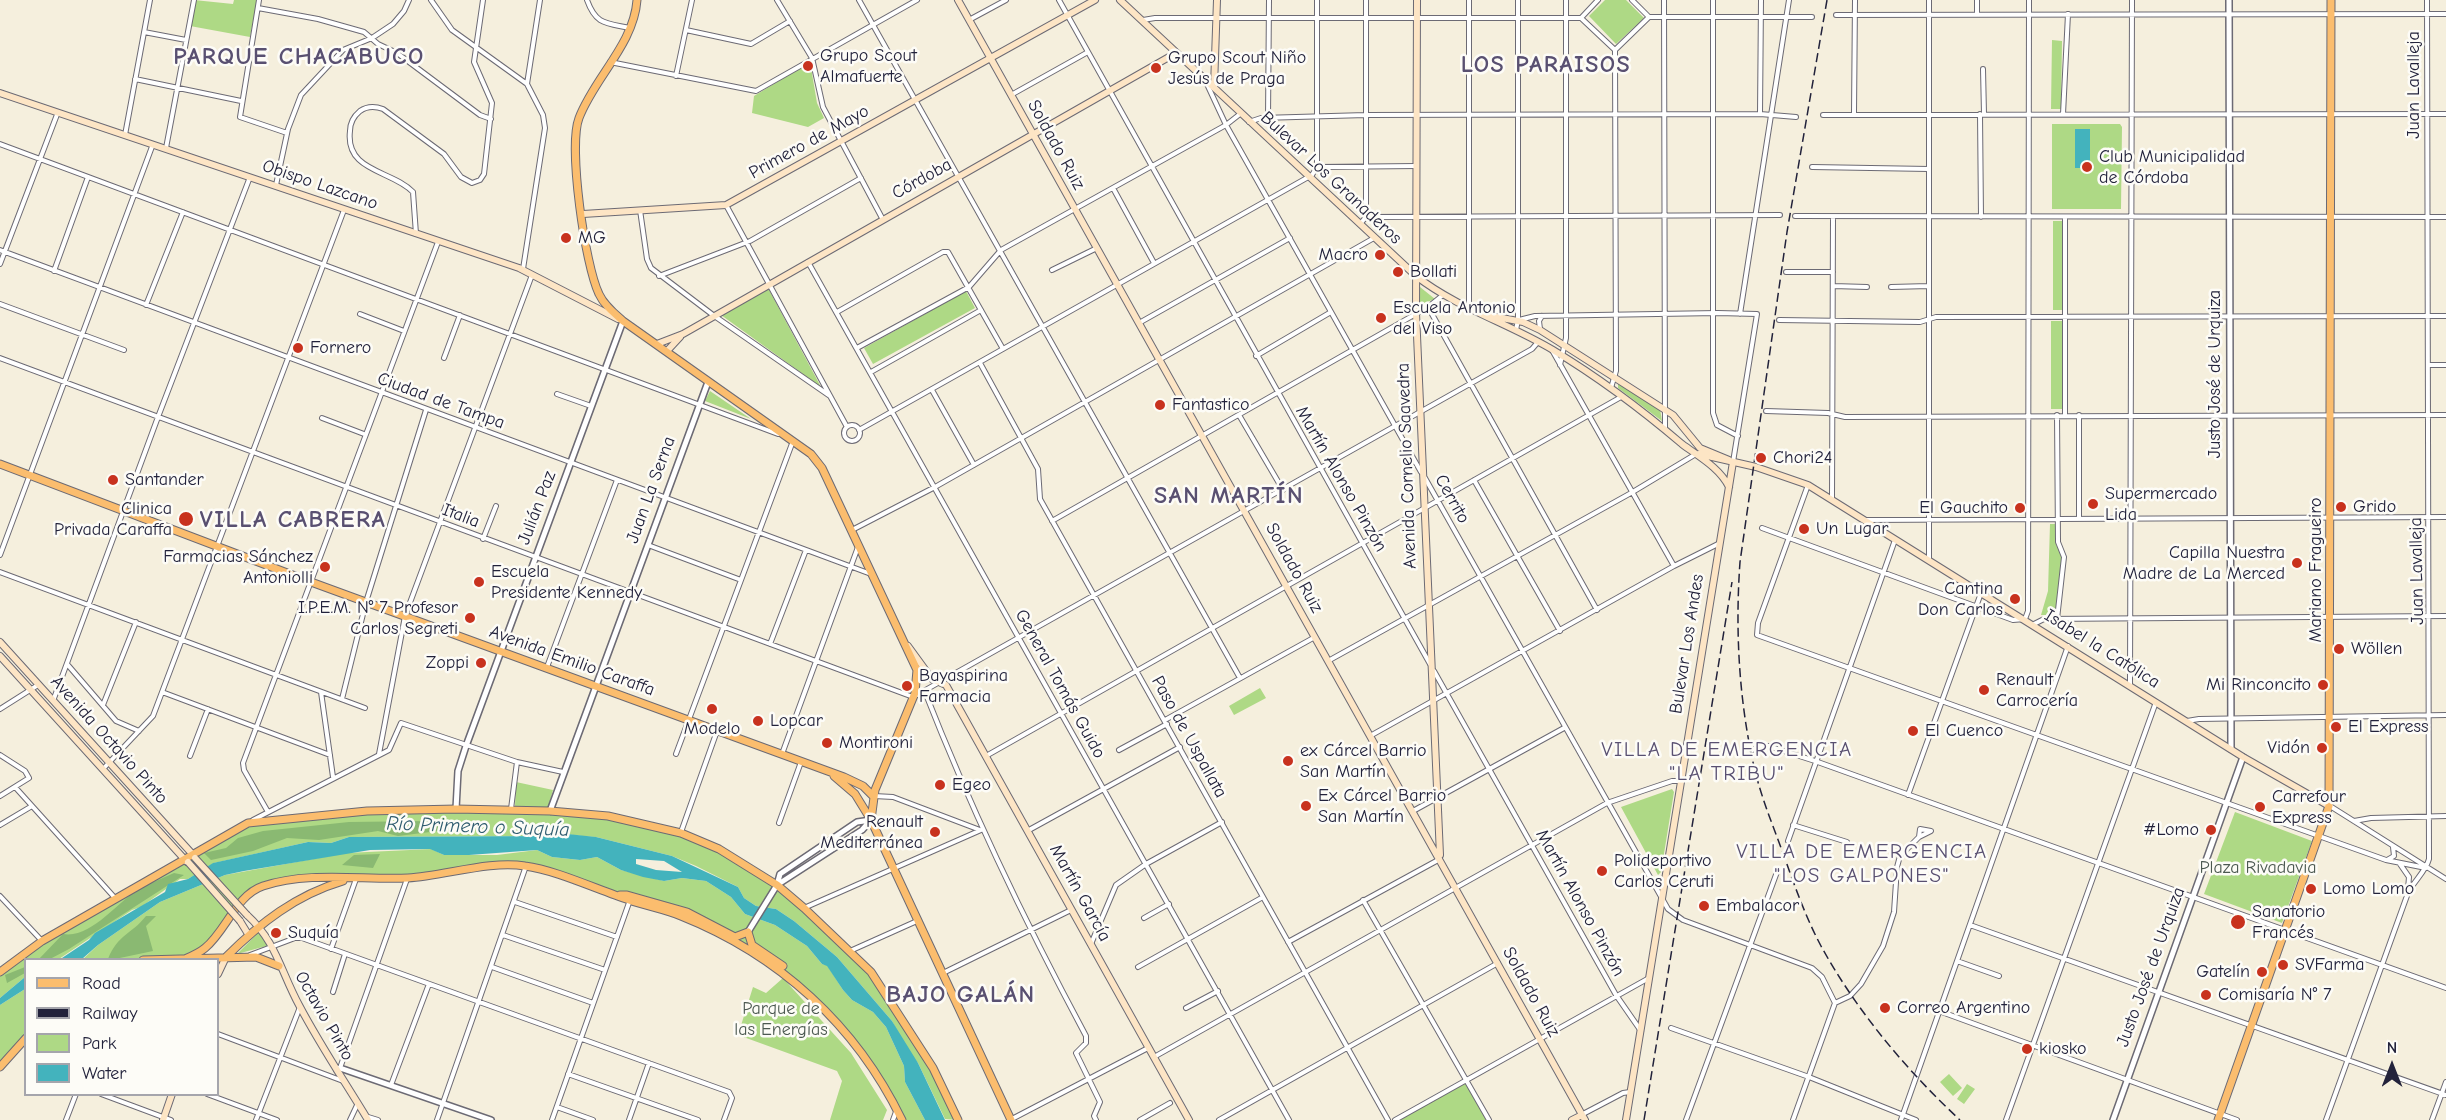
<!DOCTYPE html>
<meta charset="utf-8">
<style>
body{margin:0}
#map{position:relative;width:2446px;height:1120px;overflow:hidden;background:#f5efdd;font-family:"Comic Neue",sans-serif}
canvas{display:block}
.legend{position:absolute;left:24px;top:958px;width:195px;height:138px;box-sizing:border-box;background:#fdfcf7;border:2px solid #a5a5ac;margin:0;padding:8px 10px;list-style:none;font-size:18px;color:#22223b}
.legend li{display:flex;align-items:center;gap:12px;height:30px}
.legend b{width:30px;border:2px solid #a5a5ac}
.north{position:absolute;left:2362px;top:1036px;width:60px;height:60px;-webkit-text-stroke:4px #fdfcf7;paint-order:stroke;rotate:0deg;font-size:16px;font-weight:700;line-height:24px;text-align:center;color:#22223b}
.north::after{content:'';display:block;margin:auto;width:21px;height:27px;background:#22223b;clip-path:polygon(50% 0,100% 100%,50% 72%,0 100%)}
</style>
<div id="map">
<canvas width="2446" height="1120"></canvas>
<ul class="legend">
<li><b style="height:8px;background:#fbbd6e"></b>Road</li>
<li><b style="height:8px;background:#22223b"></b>Railway</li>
<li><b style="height:16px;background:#aed985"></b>Park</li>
<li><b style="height:16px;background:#43b3bd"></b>Water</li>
</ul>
<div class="north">N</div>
</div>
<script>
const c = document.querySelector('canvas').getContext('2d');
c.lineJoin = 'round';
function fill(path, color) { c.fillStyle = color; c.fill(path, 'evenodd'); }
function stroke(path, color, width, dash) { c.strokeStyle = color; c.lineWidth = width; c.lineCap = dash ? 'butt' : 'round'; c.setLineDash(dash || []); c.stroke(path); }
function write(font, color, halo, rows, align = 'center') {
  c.font = font + ' "Comic Neue",sans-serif'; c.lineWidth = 5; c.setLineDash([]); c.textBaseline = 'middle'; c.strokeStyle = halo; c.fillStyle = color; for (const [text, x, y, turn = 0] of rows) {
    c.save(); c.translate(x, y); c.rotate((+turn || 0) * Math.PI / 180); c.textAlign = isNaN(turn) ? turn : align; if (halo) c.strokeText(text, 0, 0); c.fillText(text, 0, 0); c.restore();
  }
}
const green = new Path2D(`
 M194,0L233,4L234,0H257L250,37L190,26Z
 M1605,0H1626L1644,18L1616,44L1589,16Z
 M2052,40L2062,41L2061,109H2051Z
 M810,62L817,103L824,118L808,127L752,113L754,96Z
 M2052,124H2120L2122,127L2121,209H2052Z
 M2053,221H2065V310H2053Z
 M1420,287L1435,299L1419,305Z
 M768,288L821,387L721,315Z
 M966,291L975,308L873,364L864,348Z
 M2051,321H2065V409H2051Z
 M1618,383L1660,409L1662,421L1618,388Z
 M710,391L751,419L705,401Z
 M2050,524H2058L2056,545L2064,557L2058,615H2041L2048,591Z
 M1260,688L1266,698L1234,715L1229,706Z
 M516,782L553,790L548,808L515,806Z
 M1672,789L1674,792L1661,872L1658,875L1621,807Z
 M367,811L581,813L702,841L777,885L864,964L933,1068L958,1120L945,1119L918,1063L907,1050L892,1021L837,957L794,921L776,909L756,906L744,898L738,887L696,866L672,856L596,837C577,837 564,831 546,836L349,837L331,843L308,842L214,863L188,879H180L141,907L132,910L59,959L26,960L25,977L0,998V972L42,941L248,823Z
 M2235,812L2312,841L2282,923L2204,894Z
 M431,849L444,855H497L537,850L552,857L580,860L597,857L621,870L664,881L682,878L706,881L731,897L745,914L775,925L807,946L822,964L827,965L843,990L852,1000L873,1012L886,1027L904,1066L905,1082L925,1120H902L858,1049L785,972L692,920L527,866L417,877H324L264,886L251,893L212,941L185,959L82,960L98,945L160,902L225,875L346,853Z
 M260,931L270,945L237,954Z
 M783,978L851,1053L887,1110L883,1120H830L842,1081L837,1071L738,1035L753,987L766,993Z
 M25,989V1038L0,1067V1005Z
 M1949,1074L1962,1088L1953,1096L1940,1082Z
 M1466,1082L1486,1120H1400Z
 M1967,1084L1975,1089L1964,1104L1957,1099Z`);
const forest = new Path2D(`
 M429,821L446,830L398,836L378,831L319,840L287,838L253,851L211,860L204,853L226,848L238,838L263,831L349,822Z
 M380,854L373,868L342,865L354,855Z
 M174,873L184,875L69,949L50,959L38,960L63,934C91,939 117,902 139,889C150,883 163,878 174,873Z
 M146,916H156L146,926L153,951L115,959H92H108C118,934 131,935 146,916Z
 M25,967V973L7,983L5,975Z`);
const water = new Path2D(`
 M2075,129H2090V168H2075Z
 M558,833L596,837L672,856L738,887L744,898L756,906L776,909L794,921L837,957L892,1021L918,1063L945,1120H925L905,1082L904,1066L886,1027L873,1012L852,1000L843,990L827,966L822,964L807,946L775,925L745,914L731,897L706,881L682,878L664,881L643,877L621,870L597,857L580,860L552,857L537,850L469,855H444L430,849L370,850L244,871L225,875L160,902L98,945L82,959L59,960L89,940L95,933L165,892L168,884L188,879L213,863L308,842L331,843L349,837L546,836ZM636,859L664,861L682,872L656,870L636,864Z
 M25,977V989L0,1005V998Z`);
const minor = new Path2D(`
 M259,0L240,117L287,133
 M431,0L452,30L527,84
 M587,0C596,25 606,23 630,28
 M777,0L812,58L823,107L882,218
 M859,0L1240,678
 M1059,0L1430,664
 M1632,0L1649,17
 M1664,0L1665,428
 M1713,0V413L1717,425L1738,436
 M1977,0V15
 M258,8L318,19L364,32L378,44L397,53L480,115L491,119
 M1836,15L2446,14
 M1649,17H1812
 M1581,18L1615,50
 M1581,18L1598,0
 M969,20L1006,0
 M1143,20L1155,18H1581
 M686,30L751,44L790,21
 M144,32L186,40
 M610,62L756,91L917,0
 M1983,69L1984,114
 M676,76L692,0
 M135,79L241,101
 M1206,82L1226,125L1421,472
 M1011,95L1088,52
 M1854,113L1855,0
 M1760,114L1761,0
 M1980,114L1981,217
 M2063,114L2068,14
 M1823,115L2446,114
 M1268,118L1269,0
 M1249,122L1261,118L1366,115L1760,114L1796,117
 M125,135L150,0
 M0,144L778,434
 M166,148L194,0
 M1317,167L1417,166
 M1812,167L1929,169
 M276,185L288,129L301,95L343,50L372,38L393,24L404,11L409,0
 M1113,188L1154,263
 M726,205L847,427
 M640,210L647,259L651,268L713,315L830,396
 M1795,216L2446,217
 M1366,217L1780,215
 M1360,224L1366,217V0
 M416,234L413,192C392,170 345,172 350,131C350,123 354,116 360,111C367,106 375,106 383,109L444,154L461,177L472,183L480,180L484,174L492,103L474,62L483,0
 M0,250L871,574
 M808,262L1289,1120
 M0,264L58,112
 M523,269L545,128L543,115L527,84L540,0
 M1052,270L1097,248
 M54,271L88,177
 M1786,272H1833
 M659,276L750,241L861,178
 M1833,286L1867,287
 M1891,287L1929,286
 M0,304L124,350
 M146,305L183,212
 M1428,307L1597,610
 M1469,308V0
 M837,312L943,252H948L1003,349
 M360,314L404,331
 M1740,314L1789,0
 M1519,320L1535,316L1718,313L1757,314L1733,462
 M1779,320L1920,322L1936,317L2446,316
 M1139,323L1290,238
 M1540,329L1539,321L1542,316
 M1516,330L1518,320V0
 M857,348L969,287L1001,250L1226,125L1240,114
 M1552,350L1674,566
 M1256,356L1331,312
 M0,358L913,697L1532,349L1538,342
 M444,358L460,315
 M980,363L1038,469L1040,499L1388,1120
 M1560,365L1566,338V0
 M2428,365H2446
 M871,372L981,310
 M1611,388L1616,371L1615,50L1649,17
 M932,390L974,465
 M557,394L591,406
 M1766,411L1828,413L1845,417L2446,415
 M1239,415L1283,490
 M2057,415L2058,542L2064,557L2057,619
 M2065,415V217
 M2079,415V518
 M322,418L364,434
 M844 433a8 8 0 1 1 16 0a8 8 0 1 1-16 0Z
 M859,430L1312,175L1317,167V0
 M1425,478L1668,909L1683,920L1812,968L1822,977L1835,1003L1793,1120
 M1474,480L1560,631
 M1808,485L1758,623L1757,635L2386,860L2426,868
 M1832,499L1833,217
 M1865,520L2446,517
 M1052,521L1428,307L1443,295
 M1762,528L2013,620L2025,619L2028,611L2029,0
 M852,530L935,487L1374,238
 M483,539L496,506
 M648,545L741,580
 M0,555L153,144
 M1929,560V0
 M0,572L365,708
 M2034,624L2044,619L2446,616
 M770,644L806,550
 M1328,661L1631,493L1696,454
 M67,664L116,721L139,731
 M547,667L617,480
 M1434,671L1616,995L1641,1031
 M2130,685L2132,0
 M162,692L330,755
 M321,692L333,777
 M925,692C972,812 1025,922 1086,1036V1043L1076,1053L1100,1102L1094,1116L1096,1120
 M342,699L366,602L426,410
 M53,701L158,417L250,177
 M103,705L136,622
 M0,709L38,685
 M1165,720L1315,637
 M2187,721L2199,719L2446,715
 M1370,736L1674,566L1718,544
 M1119,750L1167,724
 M1752,750L1768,746L1815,761L2446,988
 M379,754L405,616L532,275
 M676,754L793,441
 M782,754L858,547
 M0,755L25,771L29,778L0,796
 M190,756L208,709
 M986,756L1621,397
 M103,769L153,716L344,210
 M15,787L115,898
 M1908,795L1981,593
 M874,796L893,797L980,830
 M2330,806L2446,879
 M511,809L517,762
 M1413,811L1564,728
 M268,812L244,770L243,763L438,242
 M253,820L389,750L401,723L517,762L563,772
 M2354,821L2371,818L2446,816
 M779,823L801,762
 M0,825L32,806
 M1793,825L1847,842
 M1029,830L1180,747
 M681,832L717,731
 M1788,841L1895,540
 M2387,860L2394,856L2393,847
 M2400,864L2409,877L2408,889
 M0,896L42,941
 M1363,900L1489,1120
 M515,902L617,937
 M804,908L981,830
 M1144,918L1169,904
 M1970,925L2446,1095
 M503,935L605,970
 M1288,942L1440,859
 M1091,944L1116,885L1146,864L1222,822
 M331,949L356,879
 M850,951L917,921
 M250,955L295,938H302L729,1092L732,1098L724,1120
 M1957,961L1999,976
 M492,967L593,1003
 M1138,967L1263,897
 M943,973L1071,910
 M333,992L345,954
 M1835,1003L1850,996L1861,984L1883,946L1894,912L1897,867L1900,856L1919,837L1920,829L1931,831L1919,837
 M1186,1008L1218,991
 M1939,1011L2237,1120
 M1671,1028L1809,1077L1916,1120
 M218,1034L343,1081
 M1154,1057L1607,803L1672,781H1680
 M340,1068L407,879
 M568,1074L698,1120
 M391,1085L429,984
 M101,1094L171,1120
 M207,1094L277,1120
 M557,1107L593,1120
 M1583,1114L1623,1093L1630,1092
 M365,1116L378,1120
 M66,1120L76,1094
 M256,1120L300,1007
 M350,1120L358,1103
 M437,1120L526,866
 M552,1120L630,900
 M629,1120L649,1063
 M893,1120L897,1109
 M1010,1120L1148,1048
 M1140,1120L1170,1103
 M1219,1120L1498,963
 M1395,1120L1649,978
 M1686,1120L1777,872
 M1901,1120L2068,646
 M2006,1120L2156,702
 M2326,1120L2408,893C2414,881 2426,871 2429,859L2427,0
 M2432,1120L2446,1082`);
const tertiary = new Path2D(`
 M2229,0L2231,749
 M456,809L458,771L466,746L623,321
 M550,811L708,382
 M777,885L780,874L857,822L871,820
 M748,932L777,885L862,830L871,820
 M337,1070L340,1068L491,1120
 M2113,1120L2243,757`);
const secondary = new Path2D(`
 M958,0L1585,1120
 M1120,0L1416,276C1457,308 1508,323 1553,350C1598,377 1642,410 1682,444C1698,456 1720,468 1729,487
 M1417,0L1416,313L1440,855
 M1214,87L1217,0
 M0,93L519,268L618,319
 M583,214L726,205L1095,0
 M1486,315L1523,322L1540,330L1673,415L1700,448L1729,460
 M657,344L683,334L1176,53
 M667,351L680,337
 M1699,454L1756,467L1808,485L2243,757L2329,806
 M0,642L195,857
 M908,646L932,679L946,685L1189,1120
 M0,656L187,862
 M247,915C276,941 281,972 299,1005C320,1045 345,1082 368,1120
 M240,921L248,934
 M218,974L226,957
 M163,1120L172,1094
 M1572,1120L1582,1115
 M1626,1120L1733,462`);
const primary = new Path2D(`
 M637,0C634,44 594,78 579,118C568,147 585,265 599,294C604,305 614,313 623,321L811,454L822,468L917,670L915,693L875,790L871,820
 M0,464L311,582L844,777L863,786L873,796
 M834,776L855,794L871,820L1011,1120
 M620,895H627L687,912L735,937L748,932
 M748,932L752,945L783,966
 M226,957C260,923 296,895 343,881
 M185,959C192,956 199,953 205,948C226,931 236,895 263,886C309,871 361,880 408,878C444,876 490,860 525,866C556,870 598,890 629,900C646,906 664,909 681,916C779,955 856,1025 902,1120
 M143,960L256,957L279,966
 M0,972L42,941L248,823L367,811L456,809L550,811L608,816L681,833L719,849L777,885L804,908L871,972L933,1068L958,1120
 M0,1067L26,1038
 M2218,1120L2329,806L2331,0`);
const rail = new Path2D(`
 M1827,0L1787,232L1740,562C1735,631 1739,703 1755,771C1762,799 1773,826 1783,853C1794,884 1805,916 1821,946C1856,1010 1906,1070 1960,1120
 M1644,1120L1732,582`);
const secondaryBridge = new Path2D(`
 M195,858L247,915
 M188,862L240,921`);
const markers = [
 [808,66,6,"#c8321e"],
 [1156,68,6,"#c8321e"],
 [2087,167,6,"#c8321e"],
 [566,238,6,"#c8321e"],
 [1380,255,6,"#c8321e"],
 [1398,272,6,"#c8321e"],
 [1381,318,6,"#c8321e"],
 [298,348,6,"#c8321e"],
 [1160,405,6,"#c8321e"],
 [1761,458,6,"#c8321e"],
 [113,480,6,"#c8321e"],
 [2093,504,6,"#c8321e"],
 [2341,507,6,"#c8321e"],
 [2020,508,6,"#c8321e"],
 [186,519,8,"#c8321e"],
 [1804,529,6,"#c8321e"],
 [2297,563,6,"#c8321e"],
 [325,567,6,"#c8321e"],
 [479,582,6,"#c8321e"],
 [2015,599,6,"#c8321e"],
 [470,618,6,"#c8321e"],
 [2339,649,6,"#c8321e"],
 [481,663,6,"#c8321e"],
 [2323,685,6,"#c8321e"],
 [907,686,6,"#c8321e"],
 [1984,690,6,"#c8321e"],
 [712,709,6,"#c8321e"],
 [758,721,6,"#c8321e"],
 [2336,727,6,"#c8321e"],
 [1913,731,6,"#c8321e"],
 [827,743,6,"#c8321e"],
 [2322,748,6,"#c8321e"],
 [1288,761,6,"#c8321e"],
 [940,785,6,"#c8321e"],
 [1306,806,6,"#c8321e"],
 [2260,807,6,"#c8321e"],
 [2211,830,6,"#c8321e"],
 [935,832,6,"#c8321e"],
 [1602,871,6,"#c8321e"],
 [2311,889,6,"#c8321e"],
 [1704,906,6,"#c8321e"],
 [2238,922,8,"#c8321e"],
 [276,933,6,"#c8321e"],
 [2283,965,6,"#c8321e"],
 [2262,972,6,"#c8321e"],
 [2206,995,6,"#c8321e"],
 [1885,1008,6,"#c8321e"],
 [2027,1049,6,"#c8321e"]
];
const poiNames = [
 ["Grupo Scout",820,56],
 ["Almafuerte",820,77],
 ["Grupo Scout Niño",1168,58],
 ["Jesús de Praga",1168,79],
 ["Club Municipalidad",2099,157],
 ["de Córdoba",2099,178],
 ["MG",578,238],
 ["Macro",1368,255,"right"],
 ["Bollati",1410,272],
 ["Escuela Antonio",1393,308],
 ["del Viso",1393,329],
 ["Fornero",310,348],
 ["Fantastico",1172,405],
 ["Chori24",1773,458],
 ["Santander",125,480],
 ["Supermercado",2105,494],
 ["Lida",2105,515],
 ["Grido",2353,507],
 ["El Gauchito",2008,508,"right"],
 ["Clinica",172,509,"right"],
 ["Privada Caraffa",172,530,"right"],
 ["Un Lugar",1816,529],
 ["Capilla Nuestra",2285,553,"right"],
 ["Madre de La Merced",2285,574,"right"],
 ["Farmacias Sánchez",313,557,"right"],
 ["Antoniolli",313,578,"right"],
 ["Escuela",491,572],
 ["Presidente Kennedy",491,593],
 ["Cantina",2003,589,"right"],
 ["Don Carlos",2003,610,"right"],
 ["I.P.E.M. N° 7 Profesor",458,608,"right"],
 ["Carlos Segreti",458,629,"right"],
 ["Wöllen",2351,649],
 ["Zoppi",469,663,"right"],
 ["Bayaspirina",919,676],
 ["Farmacia",919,697],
 ["Renault",1996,680],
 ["Carrocería",1996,701],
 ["Mi Rinconcito",2311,685,"right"],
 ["Lopcar",770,721],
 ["El Express",2348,727],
 ["Modelo",712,729,"center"],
 ["El Cuenco",1925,731],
 ["Montironi",839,743],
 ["Vidón",2310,748,"right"],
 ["ex Cárcel Barrio",1300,751],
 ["San Martín",1300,772],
 ["Egeo",952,785],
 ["Ex Cárcel Barrio",1318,796],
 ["San Martín",1318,817],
 ["Carrefour",2272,797],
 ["Express",2272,818],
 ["Renault",923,822,"right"],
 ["Mediterránea",923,843,"right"],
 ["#Lomo",2199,830,"right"],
 ["Polideportivo",1614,861],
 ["Carlos Ceruti",1614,882],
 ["Lomo Lomo",2323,889],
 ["Embalacor",1716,906],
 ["Sanatorio",2252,912],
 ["Francés",2252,933],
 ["Suquía",288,933],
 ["SVFarma",2295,965],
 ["Gatelín",2250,972,"right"],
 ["Comisaría N° 7",2218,995],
 ["Correo Argentino",1897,1008],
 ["kiosko",2039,1049]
];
const streetNames = [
 ["Juan Lavalleja",2414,85,-90],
 ["Primero de Mayo",809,142,-29],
 ["Soldado Ruiz",1056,145,61],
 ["Bulevar Los Granaderos",1331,178,43],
 ["Córdoba",922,179,-29],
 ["Obispo Lazcano",320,185,19],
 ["Justo José de Urquiza",2215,374,-90],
 ["Ciudad de Tampa",441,401,20],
 ["Avenida Cornelio Saavedra",1407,466,-92],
 ["Martín Alonso Pinzón",1341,479,60],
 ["Juan La Serna",651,490,-70],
 ["Cerrito",1452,499,61],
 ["Julián Paz",537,508,-69],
 ["Italia",461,516,21],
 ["Soldado Ruiz",1294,568,61],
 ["Mariano Fragueiro",2316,570,-90],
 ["Juan Lavalleja",2417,571,-91],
 ["Bulevar Los Andes",1687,644,-81],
 ["Isabel la Católica",2102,649,32],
 ["Avenida Emilio Caraffa",572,661,20],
 ["General Tomás Guido",1060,684,61],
 ["Paso de Uspallata",1189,737,61],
 ["Avenida Octavio Pinto",109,740,48],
 ["Martín García",1080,893,61],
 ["Martín Alonso Pinzón",1580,903,61],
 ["Justo José de Urquiza",2151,967,-70],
 ["Soldado Ruiz",1531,992,61],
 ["Octavio Pinto",324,1016,60]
];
const parkNames = [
 ["Plaza Rivadavia",2258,868],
 ["Parque de",781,1009],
 ["las Energías",781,1030]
];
const waterNames = [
 ["Río Primero o Suquía",478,827,2]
];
const quarterNames = [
 ["VILLA DE EMERGENCIA",1727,750],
 ["\"LA TRIBU\"",1727,774],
 ["VILLA DE EMERGENCIA",1862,852],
 ["\"LOS GALPONES\"",1862,876]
];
const districtNames = [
 ["PARQUE CHACABUCO",299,57],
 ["LOS PARAISOS",1546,65],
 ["SAN MARTÍN",1229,496],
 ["VILLA CABRERA",293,520],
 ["BAJO GALÁN",961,995]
];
fill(green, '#aed985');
fill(forest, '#8ab972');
fill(water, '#43b3bd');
stroke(minor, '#6c6a74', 6);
stroke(tertiary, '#6c6a74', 8);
stroke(secondary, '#6c6a74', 8);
stroke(primary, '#6c6a74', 9);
stroke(minor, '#fff', 4);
stroke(tertiary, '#fff', 5);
stroke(secondary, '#fde5c5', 6);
stroke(primary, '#fbbd6e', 7);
stroke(rail, '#22223b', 1.5, [9, 4.5]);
stroke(secondaryBridge, '#6c6a74', 8, []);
stroke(secondaryBridge, '#fde5c5', 6);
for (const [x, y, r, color] of markers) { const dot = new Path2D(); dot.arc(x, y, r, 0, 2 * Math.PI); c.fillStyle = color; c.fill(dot); stroke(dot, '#fdfcf7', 2); }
write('18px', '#22223b', '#fdfcf7', poiNames, 'left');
write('18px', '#22223b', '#fdfcf7', streetNames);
write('18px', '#4c5951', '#fdfcf7', parkNames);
write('italic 20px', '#2f5c6f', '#fdfcf7', waterNames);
c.letterSpacing = '1.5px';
write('21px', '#595071', '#fdfcf7', quarterNames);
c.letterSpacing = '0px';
c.letterSpacing = '1.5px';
write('bold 24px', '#595071', '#fdfcf7', districtNames);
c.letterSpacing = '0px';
</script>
